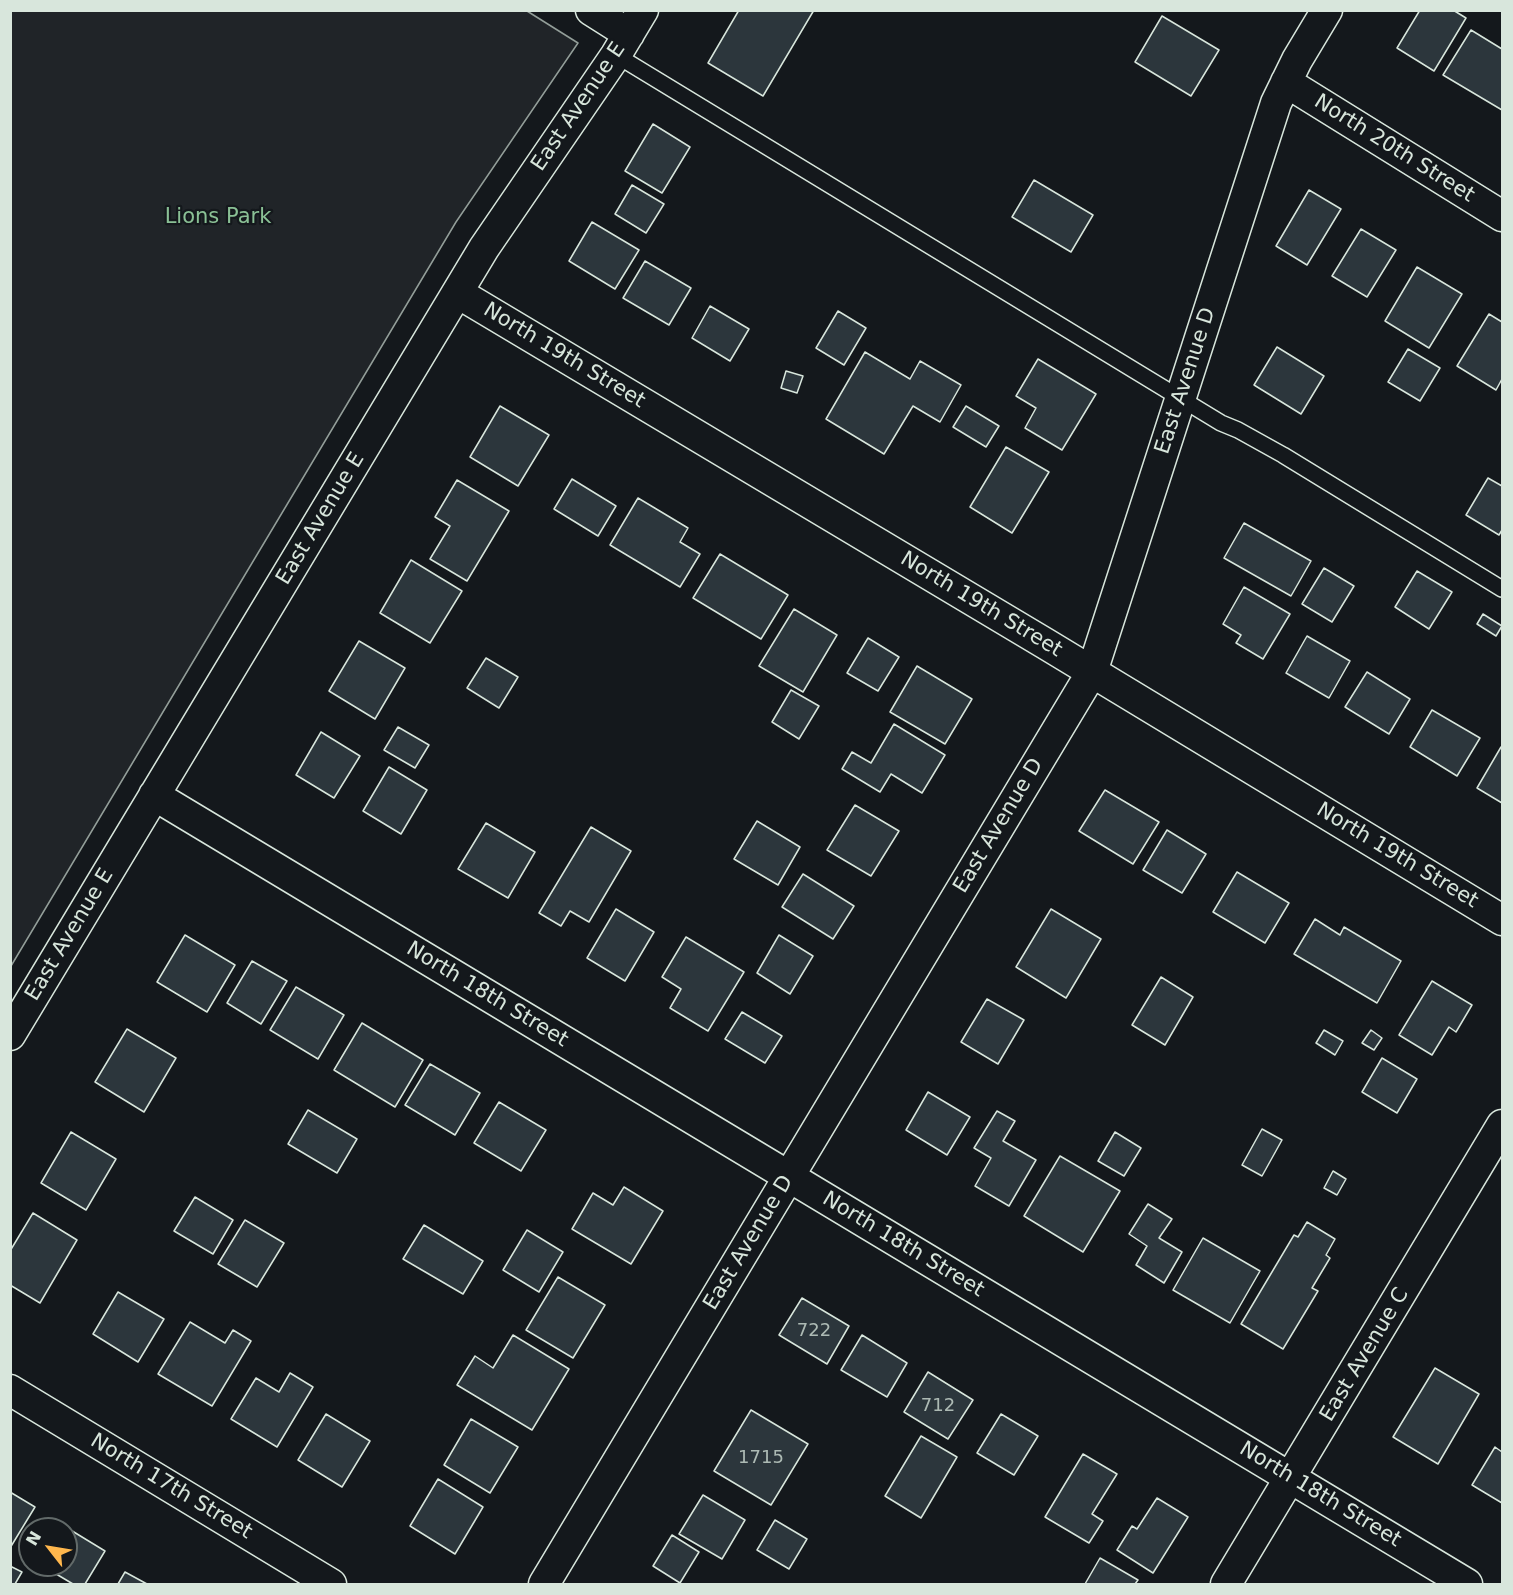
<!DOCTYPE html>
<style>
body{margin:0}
#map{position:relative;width:1513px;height:1595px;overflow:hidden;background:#14181c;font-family:"DejaVu Sans",sans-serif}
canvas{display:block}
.frame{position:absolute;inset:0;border:12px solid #d8e6dc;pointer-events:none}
.north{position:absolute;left:18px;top:1517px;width:60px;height:60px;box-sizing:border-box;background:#14181c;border:2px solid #626a69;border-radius:50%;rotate:301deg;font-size:16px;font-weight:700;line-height:24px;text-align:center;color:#d8e6dc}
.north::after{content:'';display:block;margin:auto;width:21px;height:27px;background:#ffb74d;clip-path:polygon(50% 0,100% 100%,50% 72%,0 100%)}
</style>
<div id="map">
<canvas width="1513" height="1595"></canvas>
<div class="frame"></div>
<div class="north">N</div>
</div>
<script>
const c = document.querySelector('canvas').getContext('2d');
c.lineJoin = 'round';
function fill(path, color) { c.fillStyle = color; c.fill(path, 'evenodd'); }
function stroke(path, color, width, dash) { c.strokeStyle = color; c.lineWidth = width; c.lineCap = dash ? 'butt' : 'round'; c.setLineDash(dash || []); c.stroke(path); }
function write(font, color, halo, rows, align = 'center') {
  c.font = font + ' "DejaVu Sans",sans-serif'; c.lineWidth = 4.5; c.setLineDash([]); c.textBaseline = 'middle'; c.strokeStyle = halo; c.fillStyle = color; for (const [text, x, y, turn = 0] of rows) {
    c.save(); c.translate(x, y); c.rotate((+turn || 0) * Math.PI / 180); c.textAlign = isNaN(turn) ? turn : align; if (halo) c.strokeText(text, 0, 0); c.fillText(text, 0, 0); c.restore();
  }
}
const green = new Path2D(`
 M11,10L527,11L578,43L456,222L11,966Z`);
const building = new Path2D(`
 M739,10H814L763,96L708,63Z
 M1420,10H1453L1466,18L1434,71L1397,48Z
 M1162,16L1219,50L1191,96L1135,62Z
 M1471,30L1502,49V110L1443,75Z
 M653,124L690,147L662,193L625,171Z
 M1034,180L1093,215L1071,252L1012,217Z
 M632,185L664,204L646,233L615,214Z
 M1309,190L1341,209L1307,265L1276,246Z
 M592,222L639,250L615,289L569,261Z
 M1361,229L1396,250L1367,297L1332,276Z
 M645,261L691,288L669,325L623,298Z
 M1417,267L1462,294L1429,348L1385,321Z
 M710,306L749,329L730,361L692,338Z
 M838,311L866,328L844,365L816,348Z
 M1489,314L1502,322V379L1496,390L1457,366Z
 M1277,347L1324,376L1301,414L1254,385Z
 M1408,349L1440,368L1420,401L1388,382Z
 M865,352L910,379L920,361L961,385L940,422L913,406L884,454L826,419Z
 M1038,359L1096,394L1062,450L1025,428L1036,408L1016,396Z
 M786,371L803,376L797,393L781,388Z
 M500,406L549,435L518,486L470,457Z
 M966,406L999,426L986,447L953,427Z
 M1006,447L1049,472L1012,533L970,507Z
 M1488,478L1502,486V530L1499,535L1466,515Z
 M572,479L616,506L598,536L554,509Z
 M457,480L509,511L467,581L430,559L450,526L435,517Z
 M638,498L688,528L680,542L700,554L680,587L610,545Z
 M1244,523L1311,561L1291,596L1224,558Z
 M720,554L788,595L761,639L693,598Z
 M411,560L462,591L430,643L380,613Z
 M1324,568L1354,586L1332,622L1302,604Z
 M1417,571L1452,592L1429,629L1395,607Z
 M1244,587L1290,614L1263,659L1236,643L1241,635L1223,624Z
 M794,609L837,635L803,692L759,666Z
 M1483,614L1502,626L1496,636L1477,624Z
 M1307,636L1350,661L1329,698L1286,673Z
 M868,638L899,657L878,691L847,673Z
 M359,641L405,668L375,719L329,691Z
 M486,658L518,677L499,708L467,688Z
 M917,666L972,699L945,744L890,712Z
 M1367,672L1410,699L1389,734L1345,707Z
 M791,690L819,706L799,739L772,722Z
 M1432,710L1480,738L1457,776L1410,747Z
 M894,724L945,755L922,793L891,774L880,792L842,769L852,752L871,763Z
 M398,727L429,745L415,768L384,750Z
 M321,732L360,756L334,798L296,775Z
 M1501,747L1502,748V803L1477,788Z
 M389,767L427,790L401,834L363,811Z
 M1105,790L1159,822L1133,864L1079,831Z
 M855,805L899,831L871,876L827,850Z
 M757,821L800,847L778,885L734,859Z
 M486,823L535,852L508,898L458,869Z
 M591,827L631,851L589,922L570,911L561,926L539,913Z
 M1167,830L1206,854L1182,893L1143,870Z
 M1237,872L1289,903L1265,943L1213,912Z
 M803,874L854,906L833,939L782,907Z
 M616,909L654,932L625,981L587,958Z
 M1051,909L1101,939L1066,998L1016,967Z
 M1315,919L1340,935L1344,927L1401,961L1377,1003L1294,954Z
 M185,935L235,965L207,1012L157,982Z
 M779,935L813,956L790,994L757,973Z
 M686,937L744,972L708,1031L670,1008L681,989L662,977Z
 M252,961L287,981L261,1024L227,1003Z
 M1161,977L1193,997L1165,1045L1132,1025Z
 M1432,981L1472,1005L1456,1032L1449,1027L1432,1055L1399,1035Z
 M296,987L344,1015L318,1059L270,1030Z
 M987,999L1024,1020L998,1064L961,1042Z
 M742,1012L782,1036L765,1063L725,1039Z
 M362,1023L423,1060L395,1107L334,1070Z
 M127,1029L176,1058L144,1112L95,1082Z
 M1324,1030L1343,1041L1335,1055L1316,1043Z
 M1371,1030L1382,1038L1374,1050L1362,1043Z
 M1382,1058L1417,1079L1397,1113L1362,1092Z
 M430,1064L480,1093L455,1135L405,1105Z
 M928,1092L970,1117L947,1155L906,1130Z
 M499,1102L546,1130L521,1171L474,1143Z
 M308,1110L357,1139L337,1173L288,1144Z
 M997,1111L1015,1121L1003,1141L1036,1160L1009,1206L975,1186L991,1158L974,1148Z
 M1262,1129L1282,1140L1262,1176L1242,1165Z
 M71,1132L116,1159L86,1210L41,1183Z
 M1115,1132L1141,1148L1124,1176L1098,1161Z
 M1060,1156L1120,1191L1083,1252L1024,1216Z
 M1333,1171L1346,1179L1337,1195L1324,1188Z
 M624,1187L663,1211L631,1264L572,1229L593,1193L613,1205Z
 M195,1197L233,1220L213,1254L174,1231Z
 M1148,1204L1172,1219L1159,1238L1182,1252L1164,1283L1136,1265L1147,1246L1129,1234Z
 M33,1213L77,1240L40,1303L10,1285V1251Z
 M245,1220L284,1243L257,1287L218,1264Z
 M1307,1222L1335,1239L1326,1255L1330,1258L1312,1288L1318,1291L1283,1349L1241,1324L1294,1235L1298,1237Z
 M424,1225L483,1261L463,1294L403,1259Z
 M527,1230L563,1252L539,1292L503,1270Z
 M1203,1238L1260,1271L1230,1323L1173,1290Z
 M558,1277L605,1305L573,1358L526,1330Z
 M118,1292L164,1319L138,1362L93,1334Z
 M802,1298L849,1326L827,1364L779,1335Z
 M190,1322L225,1343L233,1330L251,1341L212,1406L158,1374Z
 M513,1335L569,1369L532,1430L457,1385L475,1356L493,1368Z
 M862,1335L907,1363L887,1397L841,1370Z
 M1435,1368L1479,1394L1438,1464L1393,1437Z
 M928,1372L973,1400L948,1439L904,1412Z
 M290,1373L313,1387L277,1447L231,1419L256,1378L279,1392Z
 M751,1410L808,1444L771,1505L714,1471Z
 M326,1414L370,1441L342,1487L298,1460Z
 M1001,1414L1038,1436L1014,1475L977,1453Z
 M471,1419L518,1447L490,1493L444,1465Z
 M921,1436L957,1457L921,1518L885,1496Z
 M1495,1447L1502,1452V1503L1472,1485Z
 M1083,1454L1117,1474L1092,1514L1103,1521L1089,1543L1045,1517Z
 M438,1479L483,1507L455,1554L410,1526Z
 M10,1492L35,1507L10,1548Z
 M703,1495L745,1520L722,1559L679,1534Z
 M1157,1498L1188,1517L1153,1573L1117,1550L1132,1526L1137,1529Z
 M775,1520L807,1539L789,1569L757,1550Z
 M64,1526L105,1551L85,1584H73L41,1565H66V1529H62Z
 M672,1535L699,1552L680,1583L653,1566Z
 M1100,1558L1138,1580L1135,1584H1085Z
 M10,1566L22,1572L15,1584H10Z
 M125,1572L147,1584H118Z`);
const lane = new Path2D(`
 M616,55L1142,375L1221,423L1238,430L1283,455L1502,589`);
const street = new Path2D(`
 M591,10L629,34
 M1286,82L1502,216
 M458,293L1046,644L1502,920
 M154,795L1467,1584
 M10,1035L484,248L616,55L643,10
 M10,1390L331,1584
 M544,1584L1092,672L1276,103L1297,60L1327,10
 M1226,1584L1502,1125`);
const numberNames = [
 ["722",814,1331],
 ["712",938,1406],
 ["1715",761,1458]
];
const streetNames = [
 ["East Avenue E",579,107,-56],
 ["North 20th Street",1394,149,32],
 ["North 19th Street",564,356,31],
 ["East Avenue D",1186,381,-72],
 ["East Avenue E",321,519,-59],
 ["North 19th Street",981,605,31],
 ["East Avenue D",999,826,-59],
 ["North 19th Street",1397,856,31],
 ["East Avenue E",70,935,-59],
 ["North 18th Street",487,995,31],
 ["East Avenue D",749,1243,-59],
 ["North 18th Street",903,1245,31],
 ["East Avenue C",1365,1355,-59],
 ["North 17th Street",171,1487,31],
 ["North 18th Street",1320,1495,31]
];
const parkNames = [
 ["Lions Park",218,218]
];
fill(green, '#202428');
stroke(green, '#939e99', 1.5);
fill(building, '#2c363c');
stroke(building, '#d8e6dc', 1.5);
stroke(lane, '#d8e6dc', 18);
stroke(street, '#d8e6dc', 33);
stroke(lane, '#14181c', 15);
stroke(street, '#14181c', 30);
write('18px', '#adbab4', null, numberNames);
write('21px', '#d8e6dc', '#14181c', streetNames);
write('21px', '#8ac095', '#14181c', parkNames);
</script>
